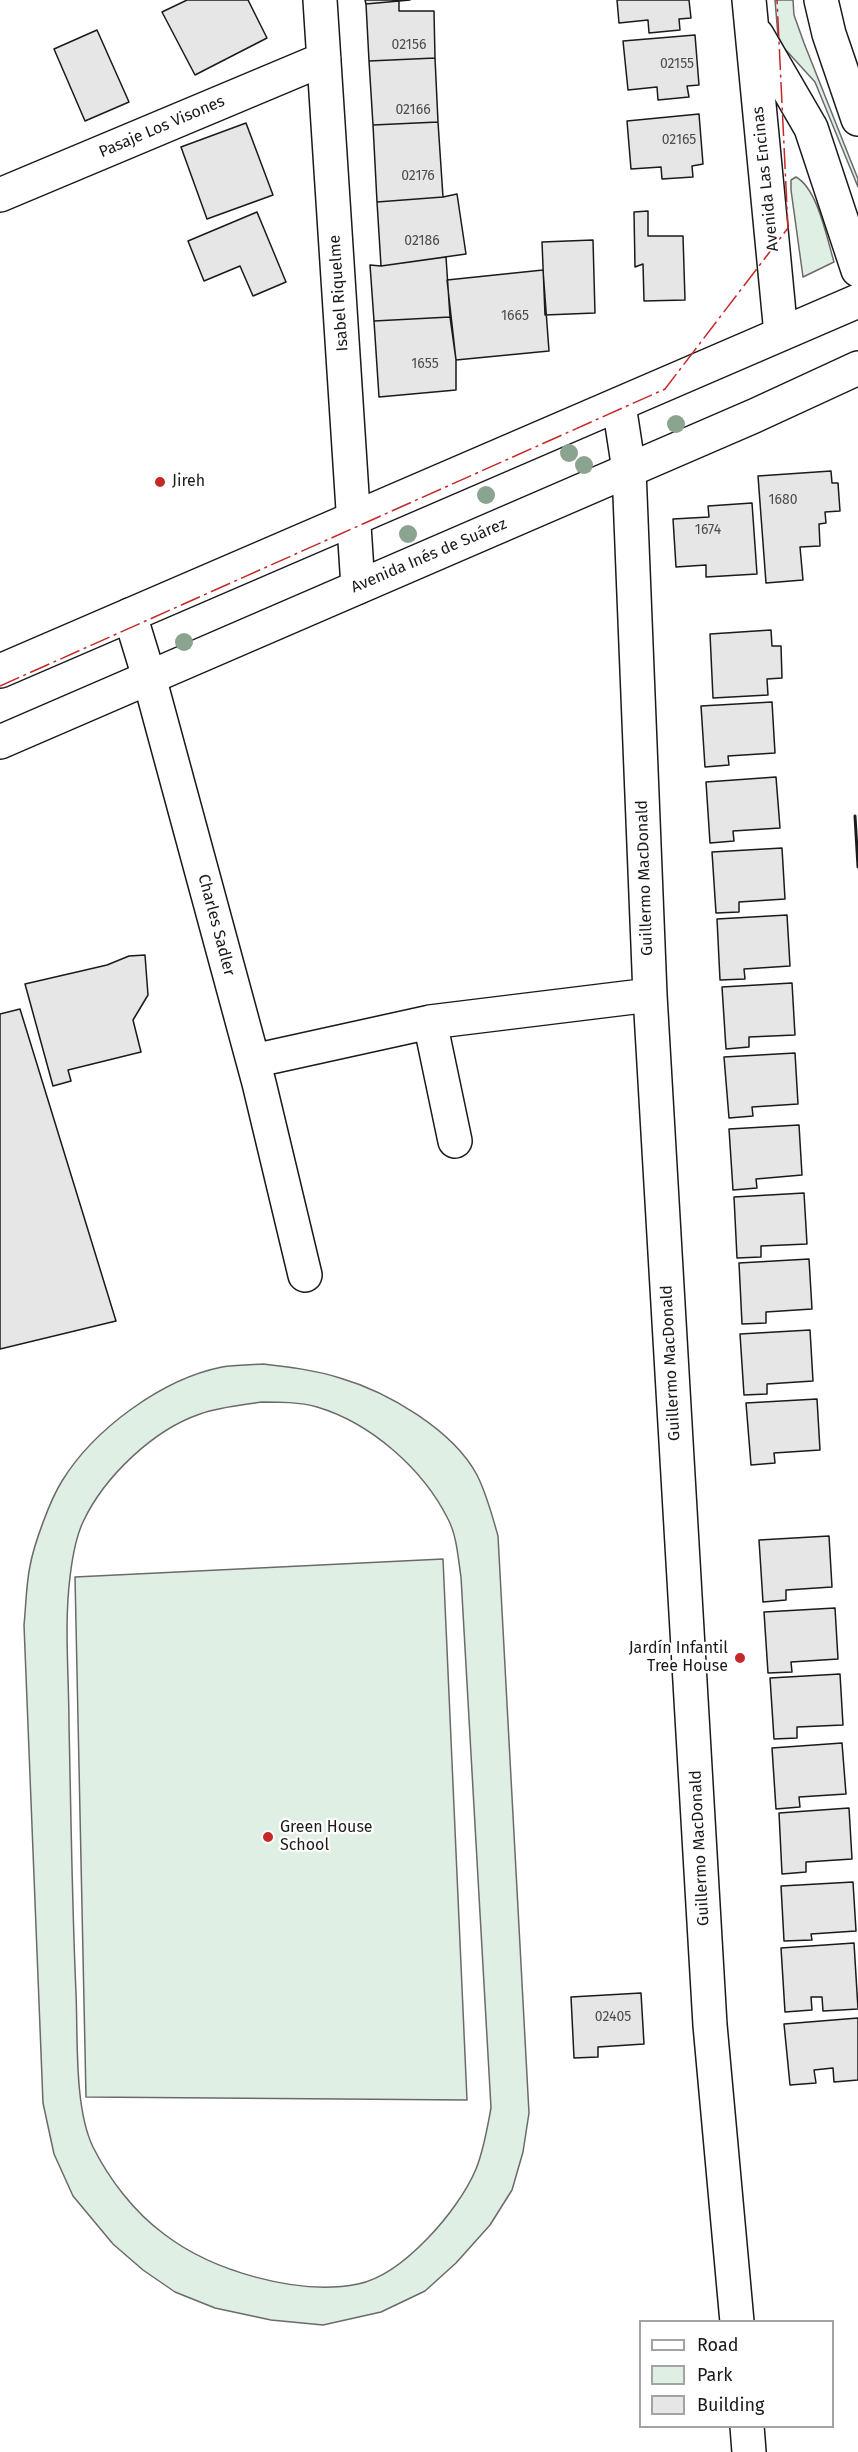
<!DOCTYPE html>
<meta charset="utf-8">
<style>
body{margin:0}
#map{position:relative;width:858px;height:2452px;overflow:hidden;background:#fff;font-family:"Fira Sans",sans-serif}
canvas{display:block}
.legend{position:absolute;left:639px;top:2320px;width:195px;height:108px;box-sizing:border-box;background:#fff;border:2px solid #a3a3a3;margin:0;padding:8px 10px;list-style:none;font-size:18px;color:#1a1a1a}
.legend li{display:flex;align-items:center;gap:12px;height:30px}
.legend b{width:30px;border:2px solid #a3a3a3}
</style>
<div id="map">
<canvas width="858" height="2452"></canvas>
<ul class="legend">
<li><b style="height:8px;background:#fff"></b>Road</li>
<li><b style="height:16px;background:#e0efe3"></b>Park</li>
<li><b style="height:16px;background:#e6e6e6"></b>Building</li>
</ul>
</div>
<script>
const c = document.querySelector('canvas').getContext('2d');
c.lineJoin = 'round';
function fill(path, color) { c.fillStyle = color; c.fill(path, 'evenodd'); }
function stroke(path, color, width, dash) { c.strokeStyle = color; c.lineWidth = width; c.lineCap = dash ? 'butt' : 'round'; c.setLineDash(dash || []); c.stroke(path); }
function write(font, color, halo, rows, align = 'center') {
  c.font = font + ' "Fira Sans",sans-serif'; c.lineWidth = 4.5; c.setLineDash([]); c.textBaseline = 'middle'; c.strokeStyle = halo; c.fillStyle = color; for (const [text, x, y, turn = 0] of rows) {
    c.save(); c.translate(x, y); c.rotate((+turn || 0) * Math.PI / 180); c.textAlign = isNaN(turn) ? turn : align; if (halo) c.strokeText(text, 0, 0); c.fillText(text, 0, 0); c.restore();
  }
}
const green = new Path2D(`
 M775,0H793L794,15L804,43L858,179V187L815,82L784,48L778,36Z
 M796,177C818,189 827,239 834,262L803,277L791,190V180Z
 M263,1364C289,1367 315,1370 340,1378C388,1392 453,1430 477,1475C487,1495 492,1515 498,1536L529,2113L523,2152L512,2190L490,2225L456,2263L425,2291L381,2312L323,2325L271,2320L215,2308L175,2292L143,2270L113,2244L73,2196L54,2154L43,2103L24,1625C26,1606 26,1585 30,1566C34,1544 50,1500 62,1481C94,1429 162,1379 222,1367C235,1365 250,1365 263,1364ZM262,1402C281,1402 299,1402 317,1407C371,1423 423,1469 448,1519C457,1536 458,1558 461,1577L491,2108C487,2129 484,2149 476,2169C459,2210 403,2275 358,2284C298,2296 212,2271 164,2234C134,2212 109,2179 93,2147C74,2108 78,2037 76,1993C72,1904 71,1814 69,1725C69,1676 64,1625 70,1577C72,1560 76,1537 83,1522C104,1477 153,1430 200,1414C219,1407 242,1405 262,1402Z
 M443,1559L467,2100L86,2097L75,1577Z`);
const building = new Path2D(`
 M187,0H248L267,38L195,75L162,12Z
 M365,0H410L366,4Z
 M617,0H689L691,18L679,19L680,30L649,33L648,20L619,23Z
 M399,1V11H434L435,58L369,61L366,4Z
 M97,30L129,102L85,121L54,49Z
 M695,35L699,85L687,86L689,97L658,100L657,87L628,90L623,41Z
 M435,58L438,122L373,125L369,61Z
 M699,114L703,164L692,166L693,177L662,179L661,167L631,169L627,121Z
 M438,122L443,197L377,202L373,125Z
 M246,123L273,195L207,219L181,147Z
 M457,194L466,254L381,266L377,202L443,197Z
 M648,211V236H683L685,300L644,301L643,264L635,267L634,212Z
 M257,212L286,282L253,296L240,266L204,281L188,241Z
 M593,240L595,313L545,315L542,242Z
 M446,257L450,317L374,321L370,265L381,266Z
 M543,270L549,351L456,360L447,280Z
 M450,317L456,360V390L379,397L374,321Z
 M831,471L832,483H838L840,511L825,512L826,523L819,524L820,546L800,547L803,580L766,583L758,476Z
 M752,503L757,574L706,577V565L676,567L673,519L709,517L708,506Z
 M771,630L772,646H781L782,678L767,679L768,695L713,698L710,634Z
 M772,702L775,753L728,756L729,765L705,767L701,706Z
 M776,777L780,828L733,831L734,841L710,843L706,782Z
 M782,848L785,899L739,902V912L716,913L712,852Z
 M787,915L790,966L744,969L745,979L720,980L717,919Z
 M145,955L148,995L133,1020L141,1052L68,1070L71,1081L53,1086L25,984L107,965L129,956Z
 M792,983L795,1035L749,1037V1047L726,1049L722,987Z
 M20,1009L116,1321L0,1349V1014Z
 M795,1053L798,1104L752,1107L753,1116L729,1118L724,1057Z
 M799,1125L802,1175L756,1179L757,1188L733,1190L729,1129Z
 M804,1193L807,1244L761,1246V1257L737,1258L734,1197Z
 M809,1259L812,1309L766,1312V1323L742,1324L739,1263Z
 M810,1330L813,1381L767,1384V1394L744,1395L740,1334Z
 M817,1399L820,1450L774,1453L775,1463L751,1465L746,1403Z
 M829,1536L832,1587L786,1590V1600L763,1602L759,1540Z
 M835,1608L838,1659L791,1662L792,1672L768,1673L764,1612Z
 M840,1674L843,1725L797,1727V1738L774,1739L770,1678Z
 M842,1743L846,1794L799,1797L800,1807L776,1809L772,1748Z
 M849,1808L852,1859L806,1862V1872L782,1874L779,1813Z
 M853,1882L856,1931L811,1934L812,1940L784,1941L781,1886Z
 M854,1943L858,2009L823,2011L822,1997H811L812,2010L785,2012L781,1948Z
 M641,1993L644,2044L598,2047V2057L574,2058L571,1997Z
 M858,2018V2080L834,2082L833,2068L814,2070L816,2083L790,2085L784,2024Z`);
const minor = new Path2D(`
 M320,0L358,587
 M0,195L324,59
 M619,405L629,470L650,995L710,2025L737,2322
 M130,615L149,677L259,1083L305,1275
 M430,1022L455,1141
 M253,1061L430,1022L650,995
 M747,2426L749,2452`);
const major = new Path2D(`
 M749,0L781,334
 M821,0L829,34L858,119
 M757,35L811,128L858,270
 M0,671L858,301
 M0,742L754,416L858,368`);
const wall = new Path2D(`
 M855,816L858,867`);
const power = new Path2D(`
 M0,686L665,389L788,228L777,0`);
const trees = [
 [676,424],
 [569,453],
 [584,465],
 [486,495],
 [408,534],
 [184,642]
];
const markers = [
 [160,482,6,"#c62828"],
 [740,1658,6,"#c62828"],
 [268,1837,6,"#c62828"]
];
const numberNames = [
 ["02156",409,45],
 ["02155",677,64],
 ["02166",413,110],
 ["02165",679,140],
 ["02176",418,176],
 ["02186",422,241],
 ["1665",515,316],
 ["1655",425,364],
 ["1680",783,500],
 ["1674",708,530],
 ["02405",613,2017]
];
const streetNames = [
 ["Pasaje Los Visones",162,127,-23],
 ["Avenida Las Encinas",766,179,-96],
 ["Isabel Riquelme",339,293,-94],
 ["Avenida Inés de Suárez",429,556,-23],
 ["Guillermo MacDonald",645,878,-92],
 ["Charles Sadler",216,925,75],
 ["Guillermo MacDonald",671,1363,-93],
 ["Guillermo MacDonald",700,1848,-93]
];
const poiNames = [
 ["Jireh",172,482],
 ["Jardín Infantil",728,1649,"right"],
 ["Tree House",728,1667,"right"],
 ["Green House",280,1828],
 ["School",280,1846]
];
fill(green, '#e0efe3');
stroke(green, '#6a6a6a', 1.5);
fill(building, '#e6e6e6');
stroke(building, '#1a1a1a', 1.5);
stroke(minor, '#1a1a1a', 36);
stroke(major, '#1a1a1a', 36);
stroke(minor, '#fff', 33);
stroke(major, '#fff', 33);
stroke(wall, '#1a1a1a', 3);
stroke(power, '#c62828', 1.5, [21, 4.5, 3, 4.5]);
c.fillStyle = '#8aa48f';
for (const [x, y] of trees) { c.beginPath(); c.arc(x, y, 9, 0, 2 * Math.PI); c.fill(); }
for (const [x, y, r, color] of markers) { const dot = new Path2D(); dot.arc(x, y, r, 0, 2 * Math.PI); c.fillStyle = color; c.fill(dot); stroke(dot, '#fff', 2); }
write('14px', '#4d4d4d', null, numberNames);
write('16px', '#1a1a1a', '#fff', streetNames);
write('16px', '#1a1a1a', '#fff', poiNames, 'left');
</script>
